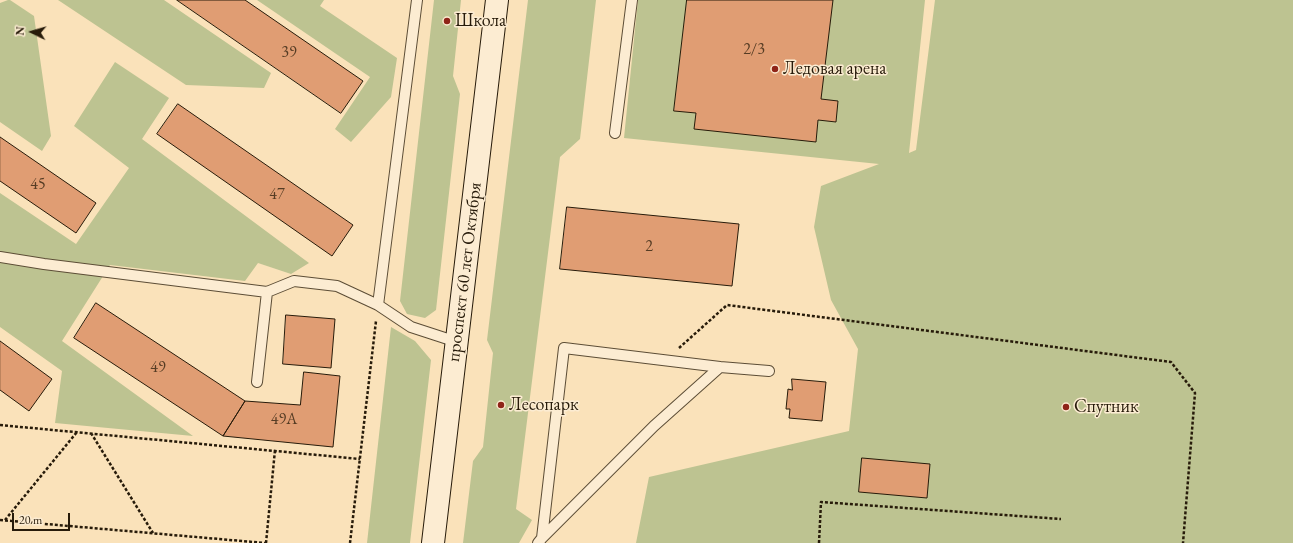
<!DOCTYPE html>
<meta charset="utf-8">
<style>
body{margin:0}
#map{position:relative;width:1293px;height:543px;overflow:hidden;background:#fae2ba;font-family:"EB Garamond",serif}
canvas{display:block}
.north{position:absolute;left:12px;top:12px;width:40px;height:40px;-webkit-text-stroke:3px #fcecd2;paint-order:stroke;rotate:275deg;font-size:11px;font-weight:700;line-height:16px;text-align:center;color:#271b0a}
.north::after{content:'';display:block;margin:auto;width:14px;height:18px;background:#271b0a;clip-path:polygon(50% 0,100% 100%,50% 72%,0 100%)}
.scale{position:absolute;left:12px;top:513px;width:58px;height:18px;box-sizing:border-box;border:2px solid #271b0a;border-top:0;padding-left:5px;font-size:12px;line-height:14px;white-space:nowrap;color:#271b0a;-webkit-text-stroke:3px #fcecd2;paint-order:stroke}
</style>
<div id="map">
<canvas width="1293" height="543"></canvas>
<div class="north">N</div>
<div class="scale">20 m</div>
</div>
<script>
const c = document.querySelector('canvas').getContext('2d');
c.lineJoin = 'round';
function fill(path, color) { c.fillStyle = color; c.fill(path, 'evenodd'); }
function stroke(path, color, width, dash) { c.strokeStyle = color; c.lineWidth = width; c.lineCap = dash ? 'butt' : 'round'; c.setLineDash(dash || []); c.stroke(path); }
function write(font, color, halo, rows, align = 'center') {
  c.font = font + ' "EB Garamond",serif'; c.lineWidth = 3; c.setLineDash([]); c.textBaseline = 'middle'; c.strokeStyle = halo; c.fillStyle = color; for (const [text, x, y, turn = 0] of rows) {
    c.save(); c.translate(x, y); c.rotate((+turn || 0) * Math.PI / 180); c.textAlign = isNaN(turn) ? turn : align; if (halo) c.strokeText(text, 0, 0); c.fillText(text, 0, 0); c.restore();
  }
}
const green = new Path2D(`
 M8,0H10L34,16L51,136L42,151L0,122V3Z
 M58,0H164L271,73L264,88L186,85Z
 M257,0H324L320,6L397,58L391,97L351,142L335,129L370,77Z
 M434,0H461L453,76L460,94L436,310L425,318L407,314L400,301Z
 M528,0H596L580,139L560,157L516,509L532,520L519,543H463L473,461L483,447L493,353L487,340Z
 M638,0H925L909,153L916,150L935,0H1293V543H636L649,477L849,431L858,349L831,300L814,227L821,186L879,164L624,138Z
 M115,62L169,98L142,139L309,263L291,274L258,263L245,281L110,265L62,341L193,436L55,423L62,371L0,327V193L76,244L129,168L74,126Z
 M391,327L415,341L431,360L410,543H367Z`);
const building = new Path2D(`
 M177,0H245L363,81L341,113Z
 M687,0H833L821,99L838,101L836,122L818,120L816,142L694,129L696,113L674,111Z
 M178,104L353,225L332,256L157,134Z
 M0,137L96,203L76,233L0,181Z
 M567,207L739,224L732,286L560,269Z
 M96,303L245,401L223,436L74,338Z
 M286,315L335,319L331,368L283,364Z
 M0,341L52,379L29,411L0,390Z
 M304,372L340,376L333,447L223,436L245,401L300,405Z
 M792,379L826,382L822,421L789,418L790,409H786L788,389L792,390Z
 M862,458L930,464L927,498L859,492Z`);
const path = new Path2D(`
 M679,348L727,305L1171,362L1195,393L1183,543
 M0,425L360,459
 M91,433L153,533
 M0,520L265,543
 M5,520L77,432
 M266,543L275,450
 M350,543L376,321
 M819,543L821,502L1061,519`);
const service = new Path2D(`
 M615,133L632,0
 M0,257L44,264L267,292L294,281L337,286L378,305L411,327L457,342
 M378,305L417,0
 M257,382L267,292
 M542,538L654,426L720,367L769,371
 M538,543L542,538L564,348L720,367`);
const secondary = new Path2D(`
 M433,543L497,0`);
const markers = [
 [447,21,4,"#8f2418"],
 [775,69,4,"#8f2418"],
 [501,405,4,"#8f2418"],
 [1066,407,4,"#8f2418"]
];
const numberNames = [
 ["2/3",754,50],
 ["39",289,53],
 ["45",38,185],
 ["47",277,195],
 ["2",649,247],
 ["49",158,368],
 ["49А",284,420]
];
const poiNames = [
 ["Школа",455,21],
 ["Ледовая арена",783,69],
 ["Лесопарк",509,405],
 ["Спутник",1074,407]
];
const streetNames = [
 ["проспект 60 лет Октября",465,272,-83]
];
fill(green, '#bdc391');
fill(building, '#e09d73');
stroke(building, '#271b0a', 1);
stroke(service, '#5c4d36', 12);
stroke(secondary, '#271b0a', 24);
stroke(path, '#271b0a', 2.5, [3, 2]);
stroke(service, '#fcecd2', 10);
stroke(secondary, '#fcecd2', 22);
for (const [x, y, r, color] of markers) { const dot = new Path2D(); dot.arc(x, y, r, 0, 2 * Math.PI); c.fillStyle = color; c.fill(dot); stroke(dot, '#fcecd2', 1.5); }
write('16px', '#553c24', null, numberNames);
write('18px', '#271b0a', '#fcecd2', poiNames, 'left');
write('18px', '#271b0a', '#fcecd2', streetNames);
</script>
